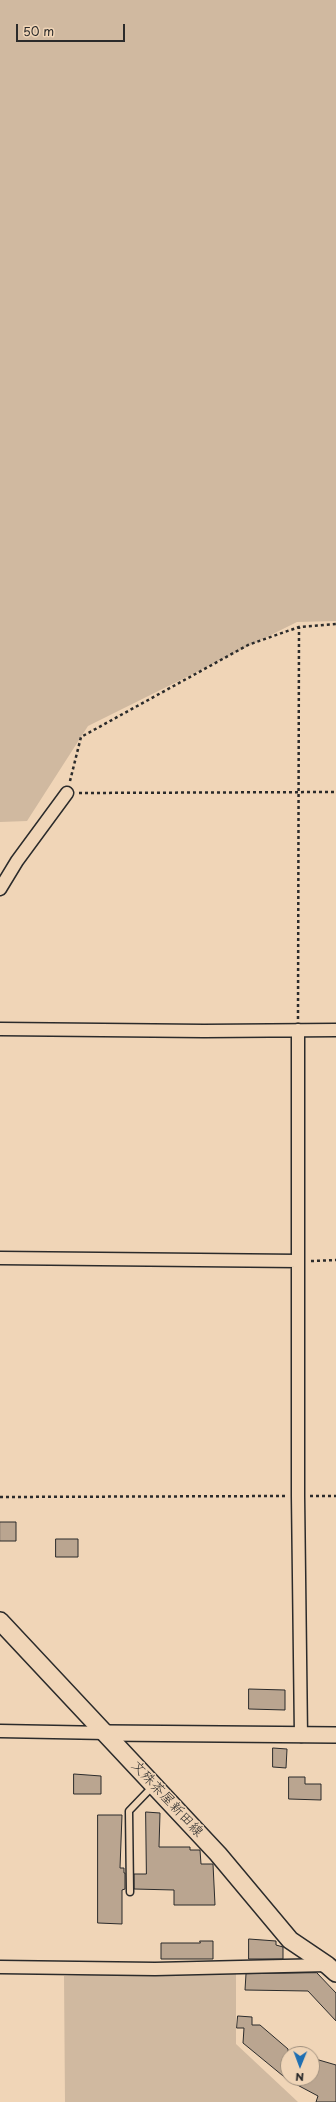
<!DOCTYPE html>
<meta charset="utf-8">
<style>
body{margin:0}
#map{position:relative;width:336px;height:2102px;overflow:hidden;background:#f0d5b7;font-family:"Playpen Sans",sans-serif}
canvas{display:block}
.north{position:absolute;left:280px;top:2046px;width:40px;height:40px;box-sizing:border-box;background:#f0d5b7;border:1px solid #a1917f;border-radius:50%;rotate:181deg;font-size:11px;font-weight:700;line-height:16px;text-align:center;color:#2b2b2b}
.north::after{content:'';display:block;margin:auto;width:14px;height:18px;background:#1f6fb2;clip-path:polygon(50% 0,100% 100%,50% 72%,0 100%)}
.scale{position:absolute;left:16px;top:24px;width:109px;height:18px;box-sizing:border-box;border:2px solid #2b2b2b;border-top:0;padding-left:5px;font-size:12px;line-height:14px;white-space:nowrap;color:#2b2b2b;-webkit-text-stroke:3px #f0d5b7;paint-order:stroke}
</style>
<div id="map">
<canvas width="336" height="2102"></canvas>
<div class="north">N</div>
<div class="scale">50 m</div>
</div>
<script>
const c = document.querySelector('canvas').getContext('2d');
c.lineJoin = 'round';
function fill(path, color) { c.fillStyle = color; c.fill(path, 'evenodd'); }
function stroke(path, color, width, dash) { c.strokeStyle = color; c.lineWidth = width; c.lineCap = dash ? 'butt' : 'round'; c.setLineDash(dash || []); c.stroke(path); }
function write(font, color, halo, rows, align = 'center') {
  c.font = font + ' "Playpen Sans","Klee One",sans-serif'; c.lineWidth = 3; c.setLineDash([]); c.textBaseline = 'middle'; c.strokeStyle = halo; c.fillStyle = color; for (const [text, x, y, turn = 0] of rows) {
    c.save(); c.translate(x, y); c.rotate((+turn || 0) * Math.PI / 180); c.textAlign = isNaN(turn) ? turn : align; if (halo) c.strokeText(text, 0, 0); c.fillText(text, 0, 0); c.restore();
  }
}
const green = new Path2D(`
 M0,0H336V621L297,622L88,726L27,821L0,822Z
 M236,1969V2044L298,2102H65L64,1976Z`);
const building = new Path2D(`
 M0,1522H16V1541H0Z
 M56,1539H78V1557H56Z
 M249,1689L285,1690V1710L249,1709Z
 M273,1748L287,1749L286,1768L273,1767Z
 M74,1774L101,1776V1794H74Z
 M289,1777H305V1784H321V1800L289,1799Z
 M146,1812L160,1813L159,1847H190V1850H200L201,1864H213L215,1905H174V1890L134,1889V1874H146Z
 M98,1815H122L120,1868H124V1873H125V1889L122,1890V1924L98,1923Z
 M249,1939L276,1941V1945L283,1947V1959H249Z
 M200,1941H213V1959H161V1943H200Z
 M317,1973L336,1993V2021L308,1991L245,1990L246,1974Z
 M238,2016L252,2017V2025H260L288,2049V2078H312V2058L336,2065V2102H316L318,2096L288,2080L243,2043L244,2028H237Z`);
const path = new Path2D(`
 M70,781L81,737L248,645L299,627L336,624
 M79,793L336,792
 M298,1019L299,627
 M311,1261L336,1260
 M310,1496H336
 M0,1497L285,1496`);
const service = new Path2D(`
 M130,1892L129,1811L153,1786`);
const minor = new Path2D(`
 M0,889L17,861L67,793
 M0,1029L204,1031L336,1030
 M298,1030V1496L301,1736
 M0,1258L298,1261
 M0,1731L107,1733
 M0,1967L155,1969L327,1965`);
const tertiary = new Path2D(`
 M107,1733L336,1735`);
const secondary = new Path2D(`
 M0,1621L218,1854L290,1940L327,1965L336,1973`);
const streetNames = [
 ["文殊茶屋新田線",167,1799,47]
];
fill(green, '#d0b9a0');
fill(building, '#baa590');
stroke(building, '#2b2b2b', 1);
stroke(service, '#2b2b2b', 9);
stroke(minor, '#2b2b2b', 15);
stroke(tertiary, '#2b2b2b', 18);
stroke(secondary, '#2b2b2b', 20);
stroke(path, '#2b2b2b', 2.5, [3, 3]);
stroke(service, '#f0d5b7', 6);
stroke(minor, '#f0d5b7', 12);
stroke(tertiary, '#f0d5b7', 15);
stroke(secondary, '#f0d5b7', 17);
write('14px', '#2b2b2b', '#f0d5b7', streetNames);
</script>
